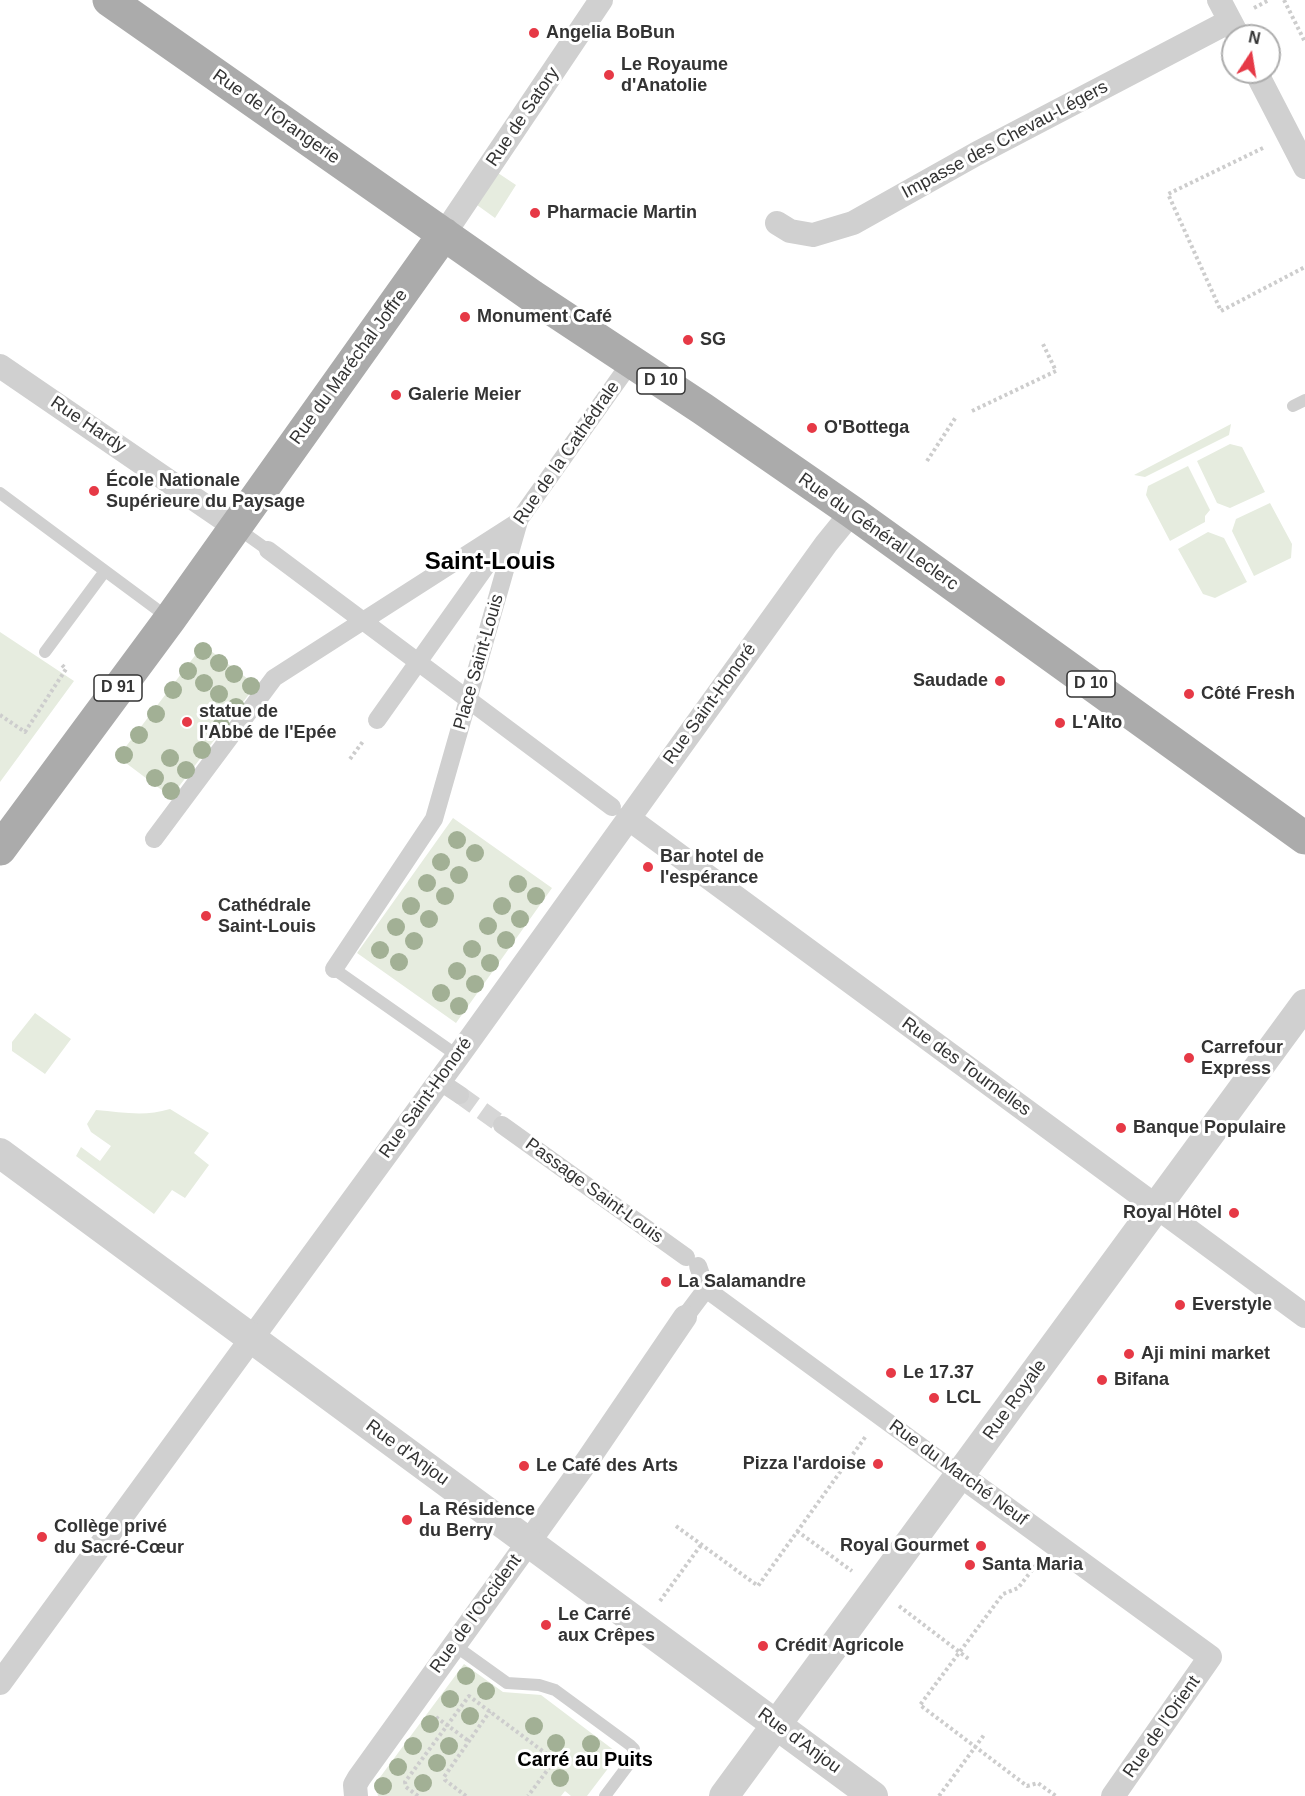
<!DOCTYPE html>
<meta charset="utf-8">
<style>
body{margin:0}
#map{position:relative;width:1305px;height:1796px;overflow:hidden;background:#fff;font-family:Arial,sans-serif}
canvas{display:block}
.north{position:absolute;left:1221px;top:24px;width:60px;height:60px;box-sizing:border-box;background:#fff;border:2px solid #adadad;border-radius:50%;rotate:12deg;font-size:16px;font-weight:700;line-height:24px;text-align:center;color:#333}
.north::after{content:'';display:block;margin:auto;width:21px;height:27px;background:#e63946;clip-path:polygon(50% 0,100% 100%,50% 72%,0 100%)}
</style>
<div id="map">
<canvas width="1305" height="1796"></canvas>
<div class="north">N</div>
</div>
<script>
const c = document.querySelector('canvas').getContext('2d');
c.lineJoin = 'round';
function fill(path, color) { c.fillStyle = color; c.fill(path, 'evenodd'); }
function stroke(path, color, width, dash) { c.strokeStyle = color; c.lineWidth = width; c.lineCap = dash ? 'butt' : 'round'; c.setLineDash(dash || []); c.stroke(path); }
function write(font, color, halo, rows, align = 'center') {
  c.font = font + ' Arial,sans-serif'; c.lineWidth = 6; c.setLineDash([]); c.textBaseline = 'middle'; c.strokeStyle = halo; c.fillStyle = color; for (const [text, x, y, turn = 0] of rows) {
    c.save(); c.translate(x, y); c.rotate((+turn || 0) * Math.PI / 180); c.textAlign = isNaN(turn) ? turn : align; if (halo) c.strokeText(text, 0, 0); c.fillText(text, 0, 0); c.restore();
  }
}
const green = new Path2D(`
 M498,173L516,185L495,218L477,205Z
 M1231,424L1229,435L1145,477L1134,475Z
 M1230,444L1242,447L1265,492L1230,508L1217,503L1197,461Z
 M1188,466L1210,510L1205,516V522L1170,541L1146,495L1148,486Z
 M1270,503L1292,544L1291,558L1254,576L1232,531L1236,519Z
 M1208,532L1224,538L1247,582L1215,598L1203,594L1178,549Z
 M0,632L74,681L0,782Z
 M203,645L256,685L171,797L118,757Z
 M453,818L552,888L456,1023L357,953Z
 M35,1013L71,1039L45,1074L12,1051V1042Z
 M170,1109L209,1133L194,1153L209,1165L185,1198L172,1190L154,1214L76,1156L81,1147L100,1161L111,1146L91,1132L87,1124L96,1110C122,1112 144,1117 170,1109Z
 M464,1664L503,1692L541,1695L619,1754L587,1796H571L565,1791L561,1796H378L375,1784Z`);
const pedestrianTunnel = new Path2D(`
 M460,1095L502,1125`);
const path = new Path2D(`
 M1284,0L1305,42
 M1254,8L1269,0
 M1263,148L1168,194L1221,311L1305,267
 M972,411L1056,371L1042,342
 M927,461L956,417
 M0,715L25,732L66,669L62,665
 M350,759L364,740
 M676,1526L758,1586L866,1436
 M797,1531L852,1571
 M1036,1565L1018,1588L1003,1594L920,1705L1027,1786L1038,1783L1056,1796
 M660,1601L701,1545
 M899,1606L970,1660
 M436,1717L470,1742
 M418,1796L406,1787L405,1782L469,1696L552,1758V1764L528,1796
 M466,1796L445,1780L444,1777L490,1711
 M939,1796L984,1735`);
const service = new Path2D(`
 M1293,406L1305,400
 M0,493L170,619
 M237,528L268,550
 M45,652L105,571
 M334,969L458,1056
 M454,1645L507,1683L539,1685L555,1690L630,1745L634,1749L632,1760L605,1796`);
const pedestrian = new Path2D(`
 M268,550L612,807
 M377,720L631,362
 M154,839L274,678L519,521
 M334,969L434,819L519,521
 M439,1081L460,1095
 M502,1125L686,1257
 M698,1266L706,1289
 M706,1289L960,1475
 M685,1317L706,1289`);
const minor = new Path2D(`
 M1219,0L1237,34
 M1256,72L1305,167
 M777,223L790,231L813,235L853,223L976,154L1230,21
 M444,234L601,0
 M0,366L234,526
 M628,818L1305,1316
 M960,1475L1210,1657L1113,1796
 M0,1683L458,1056L826,544L852,512
 M356,1796L355,1785L359,1778L587,1461L685,1317`);
const tertiary = new Path2D(`
 M0,1153L873,1796
 M724,1796L1305,1004`);
const primary = new Path2D(`
 M109,0L532,296L703,409L852,512L1305,838
 M0,849L170,619L444,234`);
const trees = [
 [203,651],
 [219,663],
 [188,671],
 [234,674],
 [204,683],
 [251,686],
 [173,690],
 [219,694],
 [236,707],
 [156,714],
 [221,726],
 [139,735],
 [202,750],
 [124,755],
 [170,758],
 [186,770],
 [155,778],
 [171,791],
 [457,840],
 [475,853],
 [441,862],
 [459,875],
 [427,883],
 [518,884],
 [445,896],
 [536,896],
 [411,906],
 [502,906],
 [429,919],
 [520,919],
 [488,926],
 [396,927],
 [506,940],
 [414,941],
 [472,949],
 [380,950],
 [399,962],
 [490,963],
 [457,971],
 [475,984],
 [441,993],
 [459,1006],
 [466,1676],
 [486,1691],
 [450,1699],
 [470,1716],
 [430,1724],
 [534,1726],
 [556,1743],
 [591,1744],
 [413,1746],
 [449,1746],
 [437,1763],
 [398,1767],
 [560,1778],
 [423,1783],
 [383,1786]
];
const markers = [
 [534,33,6,"#e63946"],
 [609,75,6,"#e63946"],
 [535,213,6,"#e63946"],
 [465,317,6,"#e63946"],
 [688,340,6,"#e63946"],
 [396,395,6,"#e63946"],
 [812,428,6,"#e63946"],
 [94,491,6,"#e63946"],
 [1000,681,6,"#e63946"],
 [1189,694,6,"#e63946"],
 [187,722,6,"#e63946"],
 [1060,723,6,"#e63946"],
 [648,867,6,"#e63946"],
 [206,916,6,"#e63946"],
 [1189,1058,6,"#e63946"],
 [1121,1128,6,"#e63946"],
 [1234,1213,6,"#e63946"],
 [666,1282,6,"#e63946"],
 [1180,1305,6,"#e63946"],
 [1129,1354,6,"#e63946"],
 [891,1373,6,"#e63946"],
 [1102,1380,6,"#e63946"],
 [934,1398,6,"#e63946"],
 [878,1464,6,"#e63946"],
 [524,1466,6,"#e63946"],
 [407,1520,6,"#e63946"],
 [42,1537,6,"#e63946"],
 [981,1546,6,"#e63946"],
 [970,1565,6,"#e63946"],
 [546,1625,6,"#e63946"],
 [763,1646,6,"#e63946"]
];
const shields = [
 [661,381,48],
 [1091,684,48],
 [118,688,48]
];
const shieldNames = [
 ["D 10",661,381],
 ["D 10",1091,684],
 ["D 91",118,688]
];
const poiNames = [
 ["Angelia BoBun",546,33],
 ["Le Royaume",621,65],
 ["d'Anatolie",621,86],
 ["Pharmacie Martin",547,213],
 ["Monument Café",477,317],
 ["SG",700,340],
 ["Galerie Meier",408,395],
 ["O'Bottega",824,428],
 ["École Nationale",106,481],
 ["Supérieure du Paysage",106,502],
 ["Saudade",988,681,"right"],
 ["Côté Fresh",1201,694],
 ["statue de",199,712],
 ["l'Abbé de l'Epée",199,733],
 ["L'Alto",1072,723],
 ["Bar hotel de",660,857],
 ["l'espérance",660,878],
 ["Cathédrale",218,906],
 ["Saint-Louis",218,927],
 ["Carrefour",1201,1048],
 ["Express",1201,1069],
 ["Banque Populaire",1133,1128],
 ["Royal Hôtel",1222,1213,"right"],
 ["La Salamandre",678,1282],
 ["Everstyle",1192,1305],
 ["Aji mini market",1141,1354],
 ["Le 17.37",903,1373],
 ["Bifana",1114,1380],
 ["LCL",946,1398],
 ["Pizza l'ardoise",866,1464,"right"],
 ["Le Café des Arts",536,1466],
 ["La Résidence",419,1510],
 ["du Berry",419,1531],
 ["Collège privé",54,1527],
 ["du Sacré-Cœur",54,1548],
 ["Royal Gourmet",969,1546,"right"],
 ["Santa Maria",982,1565],
 ["Le Carré",558,1615],
 ["aux Crêpes",558,1636],
 ["Crédit Agricole",775,1646]
];
const streetNames = [
 ["Rue de l'Orangerie",276,117,35],
 ["Rue de Satory",523,117,-56],
 ["Impasse des Chevau-Légers",1005,140,-28],
 ["Rue du Maréchal Joffre",349,367,-54],
 ["Rue Hardy",88,425,34],
 ["Rue de la Cathédrale",567,453,-55],
 ["Rue du Général Leclerc",878,532,35],
 ["Place Saint-Louis",479,662,-74],
 ["Rue Saint-Honoré",710,704,-54],
 ["Rue des Tournelles",966,1067,36],
 ["Rue Saint-Honoré",426,1098,-54],
 ["Passage Saint-Louis",594,1191,36],
 ["Rue Royale",1015,1400,-54],
 ["Rue d'Anjou",407,1453,36],
 ["Rue du Marché Neuf",958,1473,36],
 ["Rue de l'Occident",476,1614,-54],
 ["Rue de l'Orient",1162,1727,-55],
 ["Rue d'Anjou",799,1741,36]
];
const neighbourhoodNames = [
 ["Carré au Puits",585,1760]
];
const districtNames = [
 ["Saint-Louis",490,562]
];
fill(green, '#e6ecdf');
stroke(pedestrianTunnel, '#d6d6d6', 18, [18, 9]);
stroke(path, '#cdcdcd', 4, [3, 3]);
stroke(service, '#d0d0d0', 12);
stroke(pedestrian, '#d0d0d0', 18);
stroke(minor, '#d0d0d0', 24);
stroke(tertiary, '#d0d0d0', 30);
stroke(primary, '#ababab', 33);
c.fillStyle = '#a2b095';
for (const [x, y] of trees) { c.beginPath(); c.arc(x, y, 9, 0, 2 * Math.PI); c.fill(); }
for (const [x, y, r, color] of markers) { const dot = new Path2D(); dot.arc(x, y, r, 0, 2 * Math.PI); c.fillStyle = color; c.fill(dot); stroke(dot, '#fff', 2); }
for (const [x, y, w] of shields) { const box = new Path2D(); box.roundRect(x - w / 2, y - 13, w, 26, 4.5); c.fillStyle = '#fff'; c.fill(box); stroke(box, '#333', 1.5); }
write('bold 16px', '#333', null, shieldNames);
write('bold 18px', '#333', '#fff', poiNames, 'left');
write('18px', '#333', '#fff', streetNames);
write('bold 20px', '#000', '#fff', neighbourhoodNames);
write('bold 24px', '#000', '#fff', districtNames);
</script>
